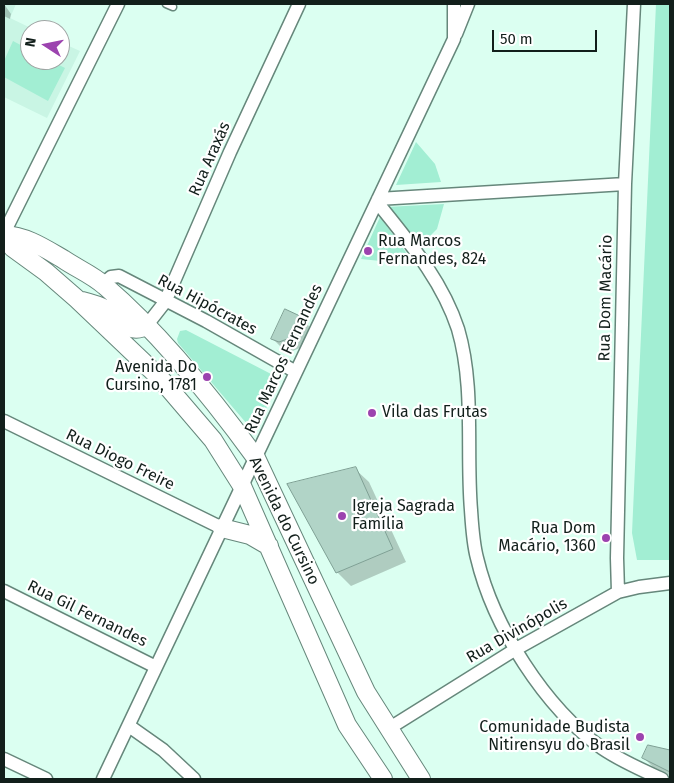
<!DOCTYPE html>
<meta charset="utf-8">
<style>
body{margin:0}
#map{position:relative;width:674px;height:783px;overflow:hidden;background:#dbfff1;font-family:"Fira Sans",sans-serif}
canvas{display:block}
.frame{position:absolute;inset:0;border:5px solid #121f1b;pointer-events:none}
.north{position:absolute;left:20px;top:20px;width:50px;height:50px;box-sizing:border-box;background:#fff;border:1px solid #a0a5a4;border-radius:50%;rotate:281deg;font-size:14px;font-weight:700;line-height:20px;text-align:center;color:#121f1b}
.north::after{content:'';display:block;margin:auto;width:18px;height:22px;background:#9c43af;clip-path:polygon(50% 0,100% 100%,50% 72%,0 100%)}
.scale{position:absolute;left:492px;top:30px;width:105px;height:22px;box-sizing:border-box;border:2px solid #121f1b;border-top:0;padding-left:6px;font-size:15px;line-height:18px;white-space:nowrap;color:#121f1b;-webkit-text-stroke:4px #fff;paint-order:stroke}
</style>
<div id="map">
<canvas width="674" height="783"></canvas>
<div class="frame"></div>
<div class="north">N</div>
<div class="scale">50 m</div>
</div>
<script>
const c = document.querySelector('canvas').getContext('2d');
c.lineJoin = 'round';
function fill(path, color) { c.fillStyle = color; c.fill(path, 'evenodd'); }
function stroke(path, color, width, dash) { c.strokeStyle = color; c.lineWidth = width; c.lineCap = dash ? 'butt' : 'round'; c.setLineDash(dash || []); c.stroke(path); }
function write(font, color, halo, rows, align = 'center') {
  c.font = font + ' "Fira Sans",sans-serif'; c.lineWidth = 4.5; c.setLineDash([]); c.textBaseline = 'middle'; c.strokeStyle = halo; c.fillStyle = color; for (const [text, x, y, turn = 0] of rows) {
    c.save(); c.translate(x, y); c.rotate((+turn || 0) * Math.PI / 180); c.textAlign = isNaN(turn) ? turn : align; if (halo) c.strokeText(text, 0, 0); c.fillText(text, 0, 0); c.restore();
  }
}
const built = new Path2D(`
 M4,4H16L10,18L35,30H30V60H60V42L80,51L47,118L4,97Z`);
const green = new Path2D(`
 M656,4H670V560H637L632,533Z
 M13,41L30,50V60H49L65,68L48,101L4,77V61Z
 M416,142L435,164L441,182L396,185Z
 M444,204L437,229L419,247L386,207Z
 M380,217L408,255L390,262L361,259Z
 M186,330L273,375C279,391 264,411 257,426L251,427L247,424L178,343L177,339L180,331Z`);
const shadow = new Path2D(`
 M4,4L11,14L10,19L4,16Z
 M299,317L310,327L300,348L290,352L283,349L273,339ZM294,333L296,335L286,343V340Z
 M355,469L369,482L406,562L351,586L338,573L289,485Z
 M649,747L670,751V776L654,768L644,758Z`);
const building = new Path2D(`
 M285,309L300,316L290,338L279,342L271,339Z
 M356,467L393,549L336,573L287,484Z
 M648,745L670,750V772L642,758Z`);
const lane = new Path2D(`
 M166,4L173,7`);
const street = new Path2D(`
 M456,34L468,4
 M378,199L625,184
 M377,202C409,242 442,280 458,329C475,387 466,450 471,510C472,525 473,543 477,558C493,626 545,708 602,748C621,761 642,770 662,779
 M4,233L118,4
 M103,284L111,277L119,276L206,321L296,372
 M147,325L165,302L230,152L299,4
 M4,421L222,528
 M4,591L156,667
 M618,592L617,558L625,184L634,4
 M129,726L163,750L194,779
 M388,729L516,649L618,592L639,587L670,583
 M4,759L46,779
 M103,779L454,39V4`);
const secondary = new Path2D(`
 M4,235C26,236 44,248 63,259C76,268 93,275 105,286C160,333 213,399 256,458L366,692L421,779
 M4,236L13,248L46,272L77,299L160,378L213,440L242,486L347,725L383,779
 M82,301C90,303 98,305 105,309C119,317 129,337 147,325
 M222,528L250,535L269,546`);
const markers = [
 [368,251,5,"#9c43af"],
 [207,377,5,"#9c43af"],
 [372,413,5,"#9c43af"],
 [342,516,5,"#9c43af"],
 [606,538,5,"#9c43af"],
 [640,737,5,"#9c43af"]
];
const streetNames = [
 ["Rua Araxás",210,159,-66],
 ["Rua Dom Macário",606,298,-89],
 ["Rua Hipócrates",207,305,28],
 ["Rua Marcos Fernandes",284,359,-65],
 ["Rua Diogo Freire",120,460,26],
 ["Avenida do Cursino",284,521,64],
 ["Rua Gil Fernandes",87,614,26],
 ["Rua Divinópolis",517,631,-30]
];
const poiNames = [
 ["Rua Marcos",378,242],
 ["Fernandes, 824",378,260],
 ["Avenida Do",197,368,"right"],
 ["Cursino, 1781",197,386,"right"],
 ["Vila das Frutas",382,413],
 ["Igreja Sagrada",352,507],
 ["Família",352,525],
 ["Rua Dom",596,529,"right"],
 ["Macário, 1360",596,547,"right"],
 ["Comunidade Budista",630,728,"right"],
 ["Nitirensyu do Brasil",630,746,"right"]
];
fill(built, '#c9f5e4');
fill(green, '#a2eed3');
fill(shadow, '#0003');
fill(building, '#b1d4c7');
stroke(building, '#7fa094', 1);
stroke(lane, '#66877b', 9);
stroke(street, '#66877b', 15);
stroke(secondary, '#66877b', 20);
stroke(lane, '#fff', 6);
stroke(street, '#fff', 12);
stroke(secondary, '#fff', 18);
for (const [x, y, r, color] of markers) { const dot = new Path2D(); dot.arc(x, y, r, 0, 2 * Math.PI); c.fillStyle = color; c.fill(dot); stroke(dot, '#fff', 2); }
write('16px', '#121f1b', '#fff', streetNames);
write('16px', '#121f1b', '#fff', poiNames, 'left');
</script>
